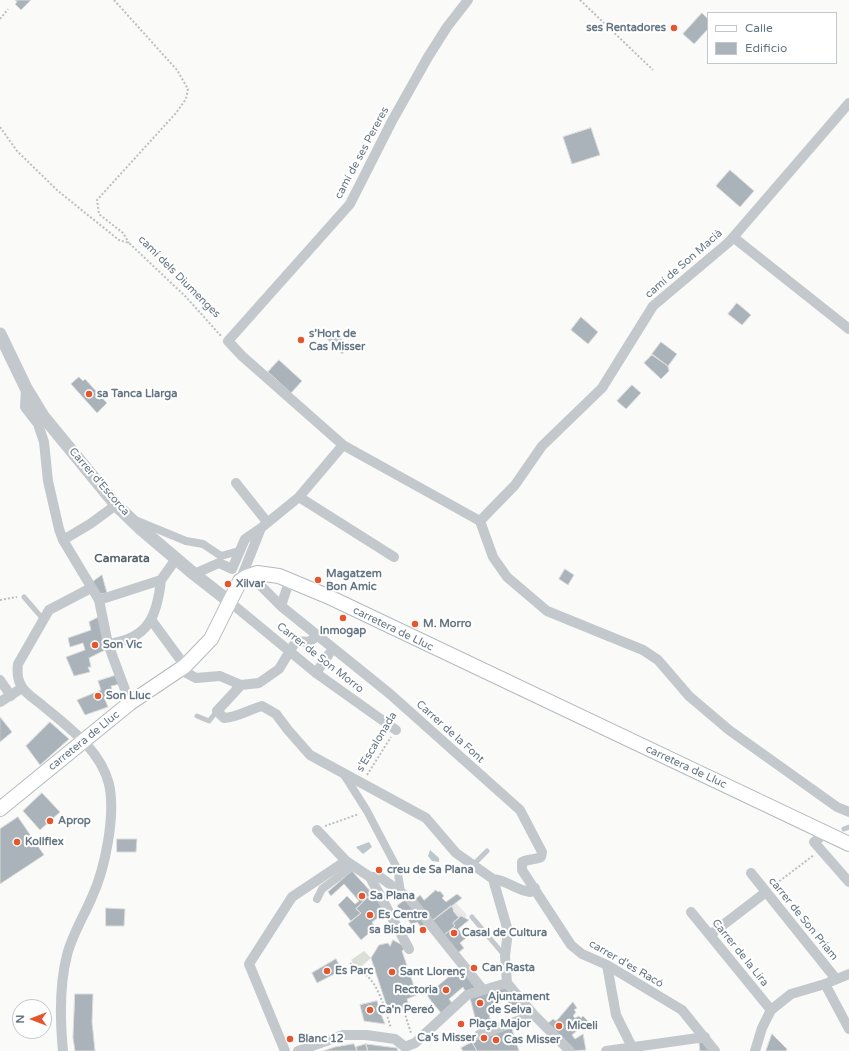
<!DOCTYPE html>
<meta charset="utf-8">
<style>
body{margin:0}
#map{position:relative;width:849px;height:1051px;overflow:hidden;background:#fafaf8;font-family:"Varela Round",sans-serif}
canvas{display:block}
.legend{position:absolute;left:707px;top:12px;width:130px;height:52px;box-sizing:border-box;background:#fff;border:1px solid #c1c8cd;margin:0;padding:5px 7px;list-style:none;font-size:12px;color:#657683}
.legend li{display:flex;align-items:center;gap:8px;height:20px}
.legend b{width:20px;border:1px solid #c1c8cd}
.north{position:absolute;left:12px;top:999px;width:40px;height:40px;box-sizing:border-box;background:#fff;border:1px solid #c1c8cd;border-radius:50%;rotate:270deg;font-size:11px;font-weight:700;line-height:16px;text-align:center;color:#657683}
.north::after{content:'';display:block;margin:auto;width:14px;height:18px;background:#e4572e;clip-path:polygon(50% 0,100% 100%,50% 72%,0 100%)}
</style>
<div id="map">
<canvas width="849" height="1051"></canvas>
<ul class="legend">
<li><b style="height:5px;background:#fff"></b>Calle</li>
<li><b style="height:11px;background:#aab3b9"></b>Edificio</li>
</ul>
<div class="north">N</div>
</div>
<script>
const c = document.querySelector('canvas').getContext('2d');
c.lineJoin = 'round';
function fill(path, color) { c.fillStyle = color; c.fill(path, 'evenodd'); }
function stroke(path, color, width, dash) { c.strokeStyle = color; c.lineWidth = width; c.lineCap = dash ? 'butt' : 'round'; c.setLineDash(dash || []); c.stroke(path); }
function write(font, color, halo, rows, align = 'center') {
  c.font = font + ' "Varela Round",sans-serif'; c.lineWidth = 4; c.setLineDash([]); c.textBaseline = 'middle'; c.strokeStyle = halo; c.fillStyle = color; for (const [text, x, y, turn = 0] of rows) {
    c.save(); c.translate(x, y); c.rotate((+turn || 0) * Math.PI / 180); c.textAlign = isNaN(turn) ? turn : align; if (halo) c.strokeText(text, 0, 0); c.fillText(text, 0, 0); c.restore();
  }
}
const built = new Path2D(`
 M456,903L467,915L465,918L461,916L453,923L449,907Z`);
const green = new Path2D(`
 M364,951L371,958L357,970L351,960Z`);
const water = new Path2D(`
 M335,332L349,347L342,354L327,339Z
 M369,842L372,847L363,854L356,847Z
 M430,850L439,858V862L432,861L428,856Z`);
const building = new Path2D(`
 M15,0H31L21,10L15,4L17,2Z
 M702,13L708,19V29L694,44L683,34Z
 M591,128L600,155L572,164L563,137Z
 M730,170L754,191L740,207L716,186Z
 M737,303L751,315L742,325L728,314Z
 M581,317L598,332L588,344L571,330Z
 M661,342L677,354L668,366L652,354Z
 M652,355L668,366L669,371L661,379L644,363Z
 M279,360L302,381L291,393L268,372Z
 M79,377L83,381L85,379L107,403L97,413L71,384Z
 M632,385L641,393L626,409L617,401Z
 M565,569L574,575L568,585L559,579Z
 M102,575L107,593L97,594L91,583Z
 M101,616L107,649L89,658L91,667H88L90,672L74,676L66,657L85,650L83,643L70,647L68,638L91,630L89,622Z
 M117,675L120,684L111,686L113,694L104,697L108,707L85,715L77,700L101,690L98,681Z
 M0,717L12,732L0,742Z
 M50,722L69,739L40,765L26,746Z
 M42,793L60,812L40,830L23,811Z
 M18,817L44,855L0,884V829Z
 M117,839H137L136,852H117Z
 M352,871L372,893L356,909L361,913L351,921L338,905L347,896L355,904L359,901L344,884L331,896L328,892Z
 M436,890L438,892L440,891L444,896L442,898L446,902L457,894L462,898L431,922L413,901L420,895L424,900Z
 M372,893L386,912L372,922L375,928L361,940L348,924L361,913L356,909Z
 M406,899L430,928L425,932L417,922L412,925L397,906Z
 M451,906L454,910L453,911L459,918L453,923L455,926L443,936L431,922Z
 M106,908L125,909L124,926H106Z
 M461,916L469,920L458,929L466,938L460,943L464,948L458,953L443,936L455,926L453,923Z
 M393,940L406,947L402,951L417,995L407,999L409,1006L389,1013L371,958L379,945L388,943L390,946Z
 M336,959L342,970L317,983L312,973Z
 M462,969L476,985L475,988L465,991L463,987L449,999L452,1003L441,1013L428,997V994L452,974L455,976Z
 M505,987L526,1013L519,1015L502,995L496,997L498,1005L493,1007L495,1013L489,1014L492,1027L478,1029L470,998Z
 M75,994H93L92,1022L95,1051H75L73,1038Z
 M377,1001L381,1014L385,1024L364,1021L360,1005Z
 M573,1002L577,1008L574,1010L576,1012L573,1016L575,1018L579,1016L581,1018L583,1016L588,1021L572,1035L575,1039L583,1034L586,1050L572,1051L547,1024L553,1019L556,1021Z
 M511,1026L519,1051H477L472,1042L482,1037Z
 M772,1034L787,1049L786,1051H766Z
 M472,1042L477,1051H463L461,1048Z
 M706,1042L713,1051H700L699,1043Z
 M354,1044L357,1051H323L335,1047Z
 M366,1044L397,1048L398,1051H368Z
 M366,1044L368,1051H357L356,1047Z`);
const path = new Path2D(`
 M114,0L177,70L188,89L186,99L176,113L97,200L99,214L123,233L129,243
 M580,0L653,70
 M0,19L8,9
 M0,127L17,151L58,191L119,240L129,243L186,297L221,336
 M0,600L17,597
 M367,775L391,737
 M325,826L359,814
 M773,886L814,855
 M350,963L357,971C377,974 385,1011 391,1028
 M403,1008L411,1033`);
const service = new Path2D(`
 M24,597L43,619
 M197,716L209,721L217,711
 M844,829L849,827
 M473,865L487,851
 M472,917L504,955`);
const pedestrian = new Path2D(`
 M135,520L186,541L203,544L221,556L239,551
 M343,773L367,811L397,868L401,892
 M317,899L322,889L353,866`);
const minor = new Path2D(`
 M468,0L447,27L428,57L392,121L350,204L228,341L242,356L343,445L480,521L493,557L507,577L547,611L643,650L658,660L689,696L729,730L837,807L849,812
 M733,237L849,329
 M26,388L25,407L38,424L44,442L48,481L59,529L63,540L99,600L108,644L130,703
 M236,483L267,522
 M299,497L394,557
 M480,521L515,485L542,446L602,388L653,306L729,242L849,103
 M261,528L299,497L343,445
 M63,540L90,524L116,505
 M194,574L219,563L232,569L245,539L261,528L240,581
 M250,575L281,606L390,694L520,810L542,852L541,857C535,860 528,859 522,862V870L571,945L582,954L607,965L682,1010L715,1051
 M99,600L161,580L176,559
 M231,603L316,673L396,730
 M281,606L290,579
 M152,621L185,666
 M108,644C148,639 157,617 161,580
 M181,670L196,678L220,676L241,685L259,683L279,669L296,641L309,642L317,636
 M316,673L329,654
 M0,680L11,696
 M241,685L217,711L224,718C238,717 248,710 262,706L276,714L288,730L310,755L426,818L456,853L493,879L508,931L505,956L507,983
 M0,702L22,688
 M317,830L346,861L370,877L409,949
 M826,833L814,842L849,882
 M751,873L836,979
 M370,877H380L410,899L483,990
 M493,879C507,880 515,890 530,892L535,888
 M691,912L771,1010
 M710,935L766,892
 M607,965L616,1015L632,1047
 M507,983L534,1015L570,1051
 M825,984L849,1029
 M479,1035L534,1015
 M405,1047L415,1043L467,995L507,983
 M63,1051C60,1020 59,986 67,955C72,935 84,916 92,897C105,869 116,815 109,784C100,749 68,727 42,705C36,700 26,694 22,687C17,680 17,672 18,664L49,610L91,588
 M285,1051L249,964L292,897L346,861
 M298,1051L343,1035H366L395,1039L405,1047
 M606,1051L705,1037
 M755,1051L762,1028L771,1010L791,994L825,984L849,974`);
const tertiary = new Path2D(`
 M0,334L26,388L43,416L116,505L141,529L194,574L231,603`);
const secondary = new Path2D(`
 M0,809L130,703L185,666L211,639L240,581L246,577L257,573L279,576L327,596L849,844`);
const markers = [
 [674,28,4,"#e4572e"],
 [301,340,4,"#e4572e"],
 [89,394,4,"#e4572e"],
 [318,580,4,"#e4572e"],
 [228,584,4,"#e4572e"],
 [343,618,4,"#e4572e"],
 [415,624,4,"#e4572e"],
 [95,645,4,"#e4572e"],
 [98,696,4,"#e4572e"],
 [50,821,4,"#e4572e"],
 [17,842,4,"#e4572e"],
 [379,870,4,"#e4572e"],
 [362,896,4,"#e4572e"],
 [370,915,4,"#e4572e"],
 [423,930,4,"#e4572e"],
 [454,933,4,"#e4572e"],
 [474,968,4,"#e4572e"],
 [327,971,4,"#e4572e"],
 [392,972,4,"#e4572e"],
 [446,990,4,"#e4572e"],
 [480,1003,4,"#e4572e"],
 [370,1010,4,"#e4572e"],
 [461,1024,4,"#e4572e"],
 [559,1026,4,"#e4572e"],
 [484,1038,4,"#e4572e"],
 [290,1039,4,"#e4572e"],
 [496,1040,4,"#e4572e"]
];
const poiNames = [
 ["ses Rentadores",666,28,"right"],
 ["s’Hort de",309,334],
 ["Cas Misser",309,347],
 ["sa Tanca Llarga",97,394],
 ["Magatzem",326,574],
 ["Bon Amic",326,587],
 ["Xilvar",236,584],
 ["M. Morro",423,624],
 ["Inmogap",343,631,"center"],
 ["Son Vic",103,645],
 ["Son Lluc",106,696],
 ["Aprop",58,821],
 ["Kollflex",25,842],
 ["creu de Sa Plana",387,870],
 ["Sa Plana",370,896],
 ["Es Centre",378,915],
 ["sa Bisbal",415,930,"right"],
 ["Casal de Cultura",462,933],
 ["Can Rasta",482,968],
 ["Es Parc",335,971],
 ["Sant Llorenç",400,972],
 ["Rectoria",438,990,"right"],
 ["Ajuntament",488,997],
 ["de Selva",488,1010],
 ["Ca'n Pereó",378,1010],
 ["Plaça Major",469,1024],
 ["Miceli",567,1026],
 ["Ca's Misser",476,1038,"right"],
 ["Blanc 12",298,1039],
 ["Cas Misser",504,1040]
];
const streetNames = [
 ["camí de ses Pereres",362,153,-62],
 ["camí de Son Macià",684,264,-41],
 ["camí dels Diumenges",179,277,45],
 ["Carrer d'Escorca",99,482,49],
 ["carretera de Lluc",393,629,26],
 ["Carrer de Son Morro",320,658,38],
 ["Carrer de la Font",450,732,42],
 ["carretera de Lluc",84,741,-39],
 ["s'Escalonada",377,742,-59],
 ["carretera de Lluc",686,767,25],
 ["carrer de Son Priam",803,919,51],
 ["Carrer de la Lira",740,953,51],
 ["carrer d'es Racó",626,964,30]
];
const neighbourhoodNames = [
 ["Camarata",122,559]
];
fill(built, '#e8e9e9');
fill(green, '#dadfd7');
fill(water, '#bbc7cb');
fill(building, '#aab3b9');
stroke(building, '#dcdcda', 1);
stroke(secondary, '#b3babf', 16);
stroke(path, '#bbbfc2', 2, [2, 2]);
stroke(service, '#c3c8cc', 5);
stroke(pedestrian, '#c3c8cc', 8);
stroke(minor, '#c3c8cc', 10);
stroke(tertiary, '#c3c8cc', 13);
stroke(secondary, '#fff', 14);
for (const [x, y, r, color] of markers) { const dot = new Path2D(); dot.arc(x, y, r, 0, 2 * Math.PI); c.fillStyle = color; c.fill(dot); stroke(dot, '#fff', 1.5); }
write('bold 11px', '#657683', '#fff', poiNames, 'left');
write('11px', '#657683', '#fff', streetNames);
write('bold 12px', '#57646e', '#fff', neighbourhoodNames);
</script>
